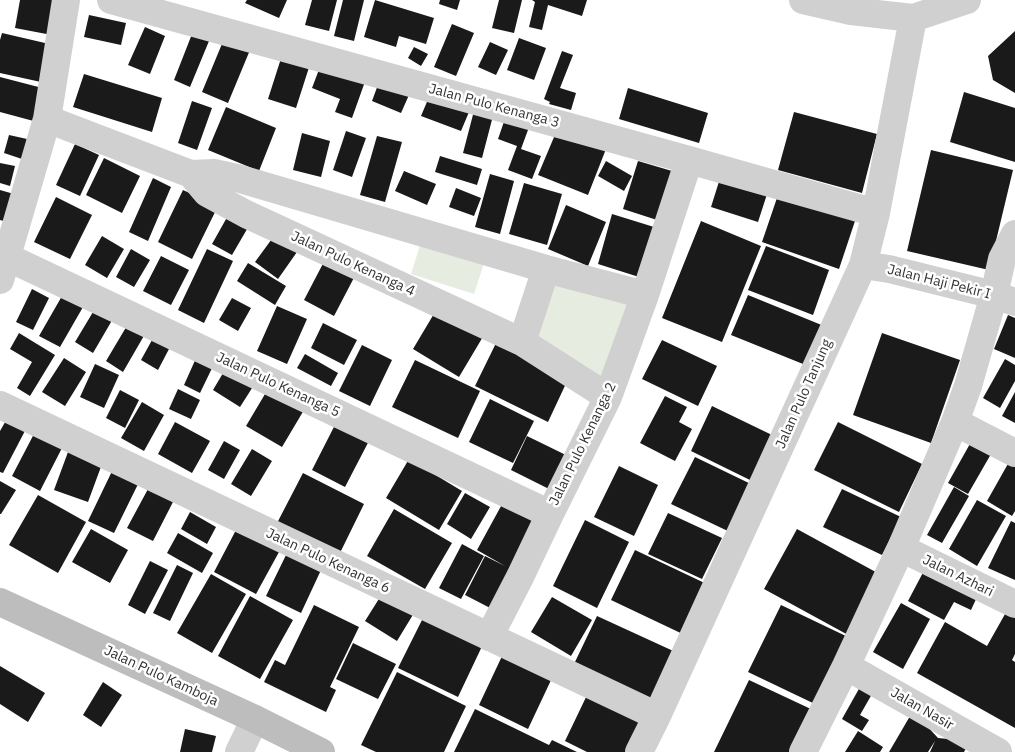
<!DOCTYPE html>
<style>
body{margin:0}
canvas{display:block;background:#fff}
</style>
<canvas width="1015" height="752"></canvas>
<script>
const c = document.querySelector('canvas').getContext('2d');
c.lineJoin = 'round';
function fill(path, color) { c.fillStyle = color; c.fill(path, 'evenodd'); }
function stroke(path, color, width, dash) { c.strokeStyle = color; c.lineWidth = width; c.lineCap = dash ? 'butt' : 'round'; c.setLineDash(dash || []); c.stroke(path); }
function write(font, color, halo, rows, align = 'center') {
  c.font = font + ' "IBM Plex Sans",sans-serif'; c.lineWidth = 5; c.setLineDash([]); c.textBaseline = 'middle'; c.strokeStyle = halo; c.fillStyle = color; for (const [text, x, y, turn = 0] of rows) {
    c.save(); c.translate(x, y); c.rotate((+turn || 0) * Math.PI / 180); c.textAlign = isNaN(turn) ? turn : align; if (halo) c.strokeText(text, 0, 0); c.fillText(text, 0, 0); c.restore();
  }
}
const green = new Path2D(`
 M423,236L486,257L474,294L411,274Z
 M549,279L638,305L604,388L530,338Z`);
const building = new Path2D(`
 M20,0H62L57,36L15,28Z
 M247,0H287L279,18L245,3Z
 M312,0H337L329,31L305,25Z
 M343,0H364L354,41L334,36Z
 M375,0L434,18L426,44L399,36L396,47L364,37Z
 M440,0H460L457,10L439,4Z
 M499,0H522L514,33L492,28Z
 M532,0H587L582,16L548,5L542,30L529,27L535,2Z
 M89,15L126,23L121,45L84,37Z
 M452,24L474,33L456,76L434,67Z
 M145,27L165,36L150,74L128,65Z
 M1015,31V93L993,80L988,56Z
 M2,33L58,46L50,84L0,73V40Z
 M192,34L209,41L190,87L174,80Z
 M519,38L546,48L534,80L507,70Z
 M224,39L250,50L228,103L202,92Z
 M490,42L508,50L496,75L478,67Z
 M414,47L428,54L421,66L408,58Z
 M284,49L312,58L296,108L268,99Z
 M562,51L573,55L560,88L576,93L571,110L549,104L550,102L544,99Z
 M323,59L367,76L352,118L335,112L340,99L312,88Z
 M84,74L162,98L152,132L73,107Z
 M0,77L50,90L41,123L0,112Z
 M379,82L409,95L401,113L372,101Z
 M628,88L708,113L699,143L619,119Z
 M964,92L1015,108V162L950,142Z
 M429,97L469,112L461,131L421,116Z
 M192,101L212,108L197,150L178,143Z
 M226,107L276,128L259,171L208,150Z
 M475,107L494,112L482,158L463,153Z
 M508,110L532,119L521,149L541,156L532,179L508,170L517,146L498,139Z
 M794,112L877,134L862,193L778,170Z
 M557,130L606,149L588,195L538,175Z
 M346,131L366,138L352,177L333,170Z
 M302,133L330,141L321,177L293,170Z
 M9,135L27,139L22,159L4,153Z
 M377,136L402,142L385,202L360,195Z
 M75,144L99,155L80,196L56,185Z
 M931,150L1013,170L989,270L907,251Z
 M440,156L482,169L477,185L435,172Z
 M104,158L140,176L122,213L86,195Z
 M606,161L632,176L624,191L598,176Z
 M638,161L672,171L657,220L623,209Z
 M0,163L15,166L10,186L0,183Z
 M404,171L436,184L427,205L395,191Z
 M722,172L769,188L758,222L711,207Z
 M490,174L514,181L500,234L475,227Z
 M153,178L171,187L148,241L129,232Z
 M524,183L562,194L547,245L509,234Z
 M456,188L481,198L474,216L449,207Z
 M0,190L21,196L14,224L0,220Z
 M183,190L218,206L192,259L158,242Z
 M779,192L856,218L839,269L762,242Z
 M56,197L92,215L70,259L34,242Z
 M566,205L606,222L588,266L548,249Z
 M230,212L250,224L232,255L212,244Z
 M612,214L654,227L639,277L598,264Z
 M701,221L761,246L722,342L662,318Z
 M102,236L124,249L107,278L85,265Z
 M274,236L297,252L278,279L255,262Z
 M766,246L829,270L813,315L748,290Z
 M131,249L150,260L134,287L116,277Z
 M207,249L233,261L204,323L178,310Z
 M328,254L358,270L334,316L304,300Z
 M161,256L189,270L171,305L143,291Z
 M248,263L286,286L275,305L237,281Z
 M32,289L49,298L33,330L16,322Z
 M748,295L824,326L808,366L731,335Z
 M62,296L83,307L60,347L39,336Z
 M232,298L251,308L238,331L219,320Z
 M277,306L307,319L287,364L257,351Z
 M96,307L114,317L93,353L75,342Z
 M438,307L484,335L459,377L413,349Z
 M1008,315L1015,318V358L994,349Z
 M323,323L357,340L344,365L311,348Z
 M128,324L145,334L123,372L106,361Z
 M19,333L55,355L30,396L17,388L32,362L10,349Z
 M882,333L960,360L931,443L853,415Z
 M498,339L570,375L548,422L475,386Z
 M152,340L169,349L158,370L141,360Z
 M662,340L717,366L698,406L642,379Z
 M362,345L392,360L370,406L339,391Z
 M305,354L338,373L331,386L297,368Z
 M197,356L214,364L200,393L184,385Z
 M64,358L86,372L65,406L42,392Z
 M1005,359L1015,365V381L1000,408L983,398Z
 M415,360L480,391L458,438L392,407Z
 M95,364L119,375L104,408L80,397Z
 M226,368L254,385L240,407L213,390Z
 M178,389L200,400L191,419L169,409Z
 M268,389L304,410L282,447L246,426Z
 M120,390L139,400L125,428L106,418Z
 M1015,392V423L1002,416Z
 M665,396L687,407L679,422L692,429L675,461L640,443Z
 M490,399L534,421L513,463L469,442Z
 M142,402L164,415L144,451L121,438Z
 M712,406L772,435L750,480L691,451Z
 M8,417L27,427L3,473L0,472V431Z
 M338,419L371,437L345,487L312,470Z
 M175,422L210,441L192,473L158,454Z
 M838,422L922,464L899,512L814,470Z
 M35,432L63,446L40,491L12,476Z
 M527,436L572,458L555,492L511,470Z
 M224,441L240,450L224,479L208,470Z
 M971,442L991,454L968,494L948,483Z
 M252,449L272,461L251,496L231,484Z
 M68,452L102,464L88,502L54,490Z
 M695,457L755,486L732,533L671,504Z
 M409,459L462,491L439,530L386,498Z
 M1009,462L1015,465V511L1012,516L987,501Z
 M115,465L141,478L114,533L88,521Z
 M619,466L658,485L634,536L594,517Z
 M303,473L364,504L338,557L276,525Z
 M0,481L16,490L1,514H0Z
 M954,487L969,496L942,543L927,535Z
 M148,489L173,502L153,541L127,528Z
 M842,489L901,517L882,555L823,527Z
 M465,493L490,507L471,539L447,524Z
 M38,495L86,522L58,573L9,545Z
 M506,497L543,517L496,611L465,595L485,556L505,566L477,550Z
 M977,500L1006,516L977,566L949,549Z
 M394,509L452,543L425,589L367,556Z
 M190,512L216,527L207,544L181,529Z
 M668,513L722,538L702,579L648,554Z
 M585,520L629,542L597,608L553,586Z
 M1011,521L1015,523V580L988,568Z
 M91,529L128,550L110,583L72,562Z
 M797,529L883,576L850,636L764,589Z
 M236,530L279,552L256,594L214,572Z
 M178,533L213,553L202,573L167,553Z
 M462,544L484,556L461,599L439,588Z
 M635,550L713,587L689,637L611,600Z
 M287,553L321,570L301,613L266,596Z
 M150,561L168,570L145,614L128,605Z
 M928,563L977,597L971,610L954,602L944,620L908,601Z
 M177,565L193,573L170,621L153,613Z
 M211,574L246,594L212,653L177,633Z
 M382,594L414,613L397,641L365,621Z
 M250,596L293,620L260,679L218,656Z
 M552,597L592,620L571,656L531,632Z
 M901,603L930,619L903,669L873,652Z
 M314,605L359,627L330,687L336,690L326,712L264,682L275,660L285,665Z
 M781,605L850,638L817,705L748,672Z
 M1009,607L1015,610V654L1012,660L1015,662V728L917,673L945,622L987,646Z
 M426,612L485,640L458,697L398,668Z
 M597,616L682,655L659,704L574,664Z
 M353,643L396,664L378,699L336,679Z
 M503,654L552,678L528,729L479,705Z
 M0,666L45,693L28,722L0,704Z
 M397,672L466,706L444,752H376L361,745Z
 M749,680L813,710L792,752H714Z
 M103,682L122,695L101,727L83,715Z
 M860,687L872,694L860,715L869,720L862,731L842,719Z
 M588,693L649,722L635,752H587L565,741Z
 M475,709L549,745L552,740L577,752H454Z
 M913,711L938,738L970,741L964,752H930L935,741L928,752H889Z
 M185,729L216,736L212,752H180Z
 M858,731L883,747L880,752H845Z`);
const street = new Path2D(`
 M111,0L689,160L876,213
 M803,0L851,11L913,18L967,0
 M47,119L191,174L214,173L237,178L546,269L645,295
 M191,174L207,193L246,214L522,342L608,397
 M7,257L550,514
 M863,265L889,269L994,295L1015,302
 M0,280L47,119L66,0
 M522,342L546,269
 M0,405L657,716
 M955,422L1015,453
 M901,548L1015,604
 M489,637L520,577L550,514L608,397L645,295L689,160
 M846,666L998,752
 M239,752L255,719
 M639,752L657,716L863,265L876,213L913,18
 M803,752L846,666L901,548L955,422L968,386L994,295L1002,259L1015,234`);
const secondary = new Path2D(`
 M0,602L255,719L321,752`);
const streetNames = [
 ["Jalan Pulo Kenanga 3",494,106,15],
 ["Jalan Pulo Kenanga 4",353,264,25],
 ["Jalan Haji Pekir I",939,282,14],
 ["Jalan Pulo Kenanga 5",278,385,25],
 ["Jalan Pulo Tanjung",804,394,-66],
 ["Jalan Pulo Kenanga 2",583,444,-64],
 ["Jalan Pulo Kenanga 6",328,561,25],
 ["Jalan Azhari",958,576,26],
 ["Jalan Pulo Kamboja",161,676,25],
 ["Jalan Nasir",922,709,30]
];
fill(green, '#e6ecdf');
fill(building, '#1a1a1a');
stroke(street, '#d0d0d0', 28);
stroke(secondary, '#bdbdbd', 28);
write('14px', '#333', '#fff', streetNames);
</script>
